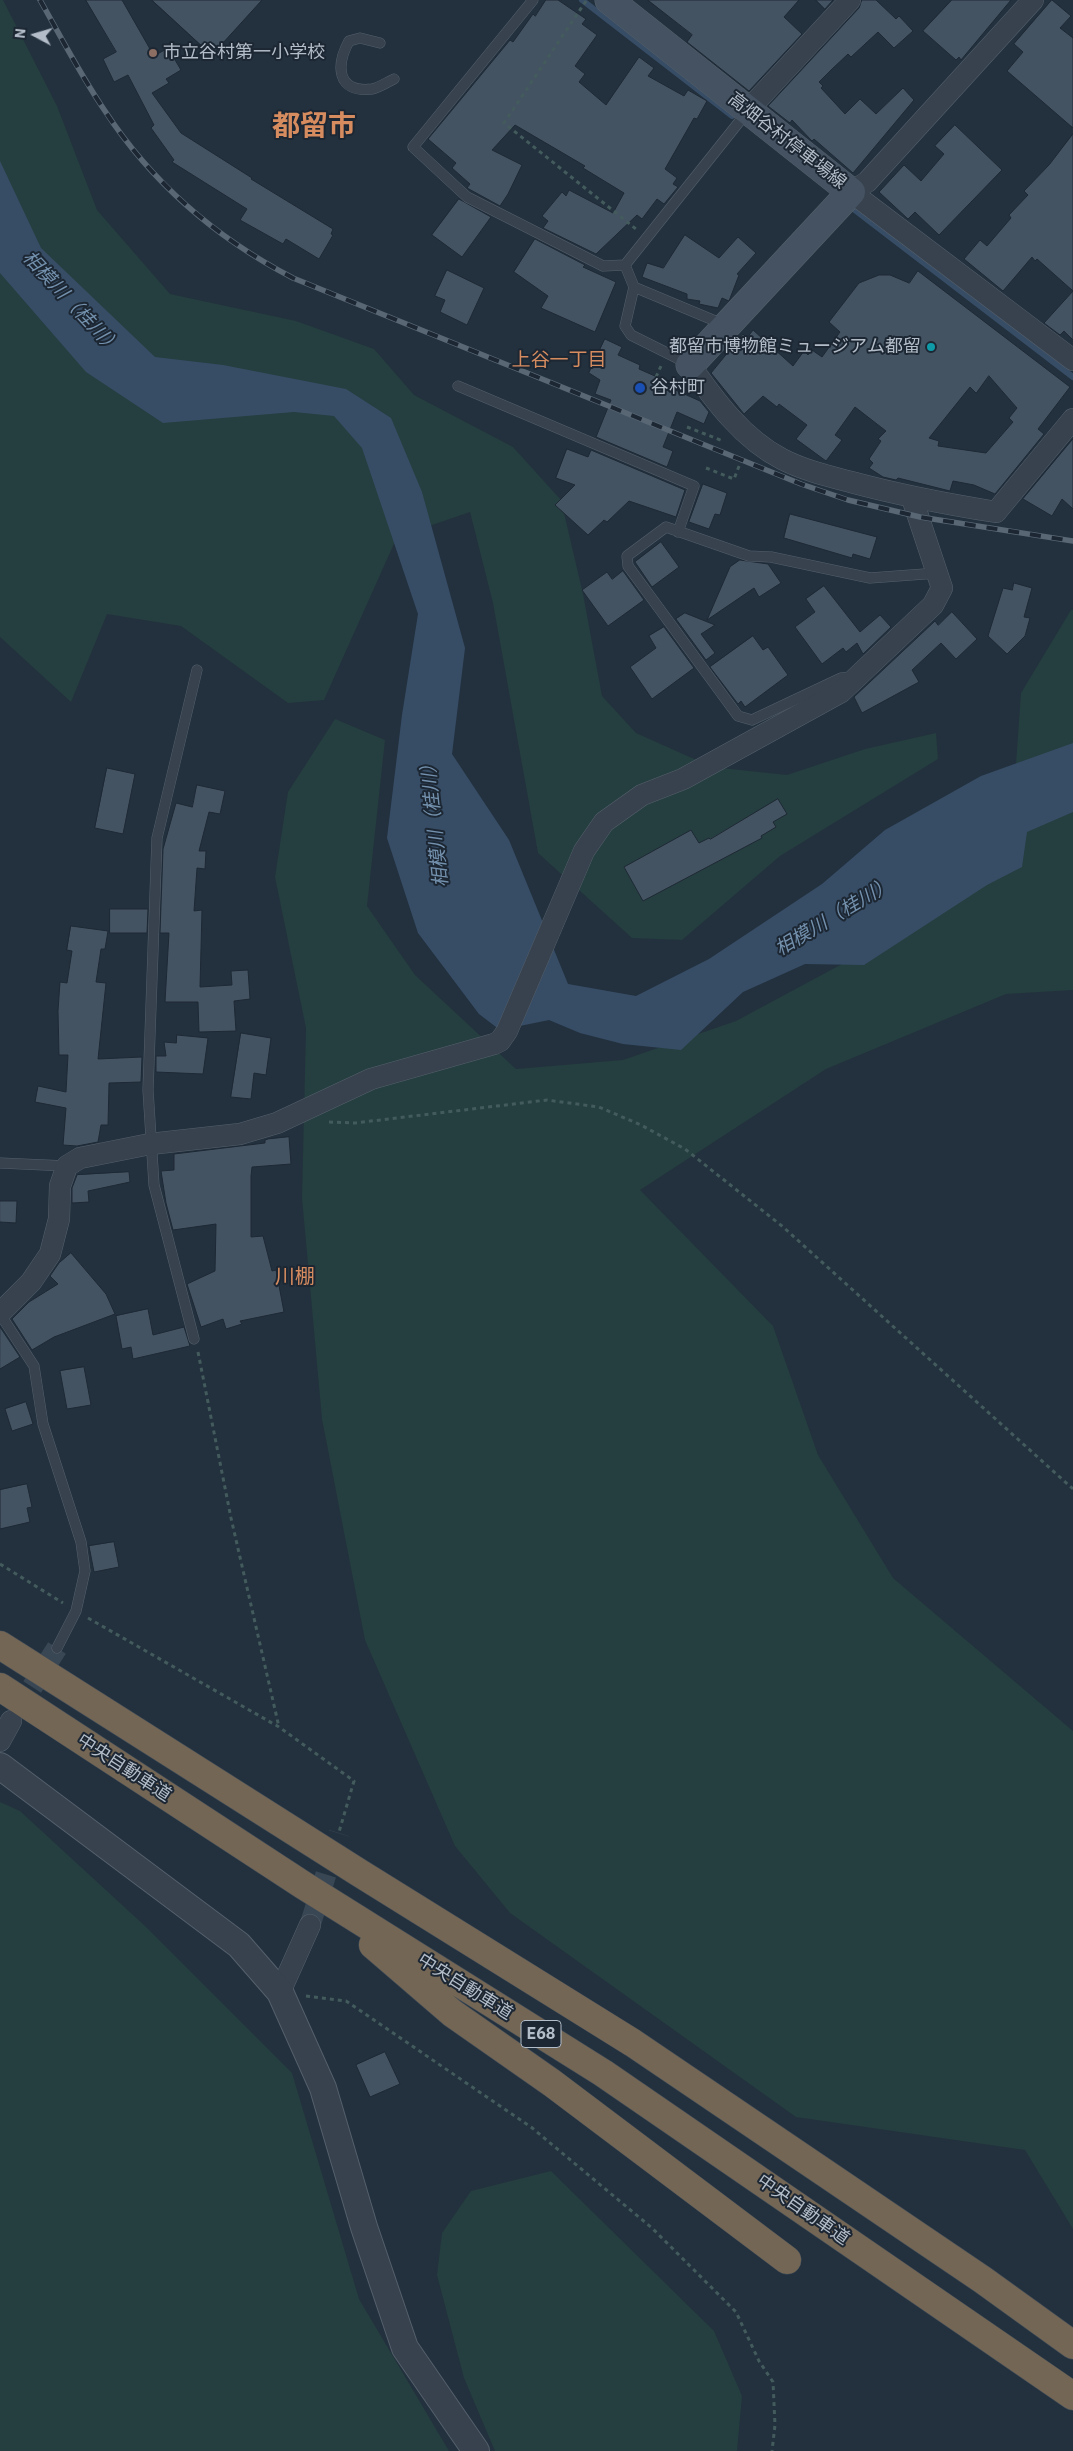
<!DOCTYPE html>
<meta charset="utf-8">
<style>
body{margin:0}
#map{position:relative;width:1073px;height:2451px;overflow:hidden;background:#23313e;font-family:"IBM Plex Sans",sans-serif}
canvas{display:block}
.north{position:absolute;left:10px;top:10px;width:50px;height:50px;-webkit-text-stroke:4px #1c2733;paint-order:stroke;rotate:276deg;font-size:14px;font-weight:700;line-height:20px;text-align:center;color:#b3bdc9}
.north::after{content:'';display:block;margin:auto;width:18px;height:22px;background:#b3bdc9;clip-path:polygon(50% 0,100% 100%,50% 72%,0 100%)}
</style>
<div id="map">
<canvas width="1073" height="2451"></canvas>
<div class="north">N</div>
</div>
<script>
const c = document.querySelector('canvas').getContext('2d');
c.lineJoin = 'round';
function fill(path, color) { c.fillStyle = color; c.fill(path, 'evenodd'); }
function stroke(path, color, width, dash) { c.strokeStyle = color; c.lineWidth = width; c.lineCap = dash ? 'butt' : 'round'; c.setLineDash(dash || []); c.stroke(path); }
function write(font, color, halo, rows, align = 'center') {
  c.font = font + ' "IBM Plex Sans","Noto Sans JP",sans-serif'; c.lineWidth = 4; c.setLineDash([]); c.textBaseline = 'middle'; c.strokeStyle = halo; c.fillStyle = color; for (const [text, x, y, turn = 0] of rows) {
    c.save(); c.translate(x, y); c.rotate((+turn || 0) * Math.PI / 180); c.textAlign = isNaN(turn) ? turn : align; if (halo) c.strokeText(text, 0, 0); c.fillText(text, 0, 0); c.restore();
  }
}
const green = new Path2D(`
 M0,0H3L57,106L97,210L170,294L296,321L374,349L414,395L513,447L561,500L583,594L602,696L636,733L712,767L787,775L865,749L936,733L938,759L780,856L682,940L632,938L538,853L493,603L470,512L397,537L324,700L288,703L181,626L107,614L71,702L0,637Z
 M1071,610H1073V990L1006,994L826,1069L640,1190L773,1326L818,1455L893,1578L1073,1731V2229L1025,2150L796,2117L510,1913L455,1846L365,1640L322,1419L302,1198L306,1028L275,877L288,792L335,719L385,740L367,906L415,975L516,1069L623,1060L736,1021L909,928L1011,835L1021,693Z
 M0,1802L20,1811L145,1926L292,2073L359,2299L449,2451H0Z
 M551,2171L714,2331L742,2396L737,2451H495L464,2378L437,2275L442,2233L471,2191Z`);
const water = new Path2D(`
 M0,161L41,248L155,357L223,365L346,389L391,418L422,492L465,648L452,754L509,840L568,984L636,996L709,959L822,884L885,830L981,776L1073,743V812L1027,832L1022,867L987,885L864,965L805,964L743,992L681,1050L623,1044L580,1033L549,1020L500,1030L479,1014L418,933L387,838L402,715L418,614L362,448L334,416L294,412L163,423L86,372L0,273Z`);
const stream = new Path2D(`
 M582,0L732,116
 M855,210L1073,377`);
const building = new Path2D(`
 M86,0H122L154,56L168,48L181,70L166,79L169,83L152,93L181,133L252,178L251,179L333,229L331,234L333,235L319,259L286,239L283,244L240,220L247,209L172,162L174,160L151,128L154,125L128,75L114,82L103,59L116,52Z
 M152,0H262L212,55Z
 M546,0H558L586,19L582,24L597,35L575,66L585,74L579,82L606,105L639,57L654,68L648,76L684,96L688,90L707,101L697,119L694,118L665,169L677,178L673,184L678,187L664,204L657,199L642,219L637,215L596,254L543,228L548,221L542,216L562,192L566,196L569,190L613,213L624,193L583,168L585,166L515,125L492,150L522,165L508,194L500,206L467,188L470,184L452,168L456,163L428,139L510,40L513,42L533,14L535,16Z
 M648,0H799L784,17L802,34L749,91L687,42L692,35Z
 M816,0H833L825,9Z
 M862,0H876L896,19L899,16L913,31L894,48L878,32L851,57L848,54L831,70L819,82L823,86L821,88L845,114L860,99L876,114L903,88L914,100L853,173L814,139L812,141L792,120L790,123L768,106L859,8Z
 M952,0H1011L961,60L959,57L956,60L923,31Z
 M1052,0L1071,16L1060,28L1073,38V128L1007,71L1023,52L1014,44Z
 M955,125L1002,170L939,235L915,212L908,219L879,192L904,165L921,181L944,154L935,146Z
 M1073,134V340L1064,331L1060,335L1044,323L1073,291L1037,259L1035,261L1032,257L1003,291L964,259L980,240L987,246L1011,218L1009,215L1028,195L1024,191L1049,165Z
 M459,199L491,217L462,257L432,235Z
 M685,235L719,258L738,237L756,253L737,274L739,275L729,301L722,298L718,308L699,304L700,301L687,299V294L642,277L647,263L663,268Z
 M535,239L585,265L583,267L616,282L595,332L541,308L548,296L514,272Z
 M447,270L484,288L467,325L440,312L445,300L435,296Z
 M918,271L1070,387L1038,429L1044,434L995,494L974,485L953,481L950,491L898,478L896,480L883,477L869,468L873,463L869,459L881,441L878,439L886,431L855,407L835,435L842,440L826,461L796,439L807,425L779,404L777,407L763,396L744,414L711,373L743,334L747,338L753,330L793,366L804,351L808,355L812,350L822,357L840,332L829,322L859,283L879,275H890L909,283ZM989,376L1017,408L1009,418L1013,422L986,453L938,446L939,441L929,438L970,387L976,393Z
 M605,339L622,347L618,355L640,365L639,369L664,380L662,384L700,401L709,412L704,424L677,412L663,447L673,451L667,467L596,437L611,400L595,394L600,380L589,373Z
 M1073,439V509L1062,499L1052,516L1023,499Z
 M567,449L588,457L591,450L685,490L676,517L629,501L607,522L604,520L588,535L555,505L575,485L556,478Z
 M703,484L727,493L720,515L715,514L709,529L689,522Z
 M790,514L877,537L870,559L853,554L852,558L784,538Z
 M661,542L679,567L652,587L635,562Z
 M740,560L768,564L781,583L759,597L754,588L707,620L730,567Z
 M623,571L644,600L608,626L582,590L607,572L612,579Z
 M1014,583L1032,588L1024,617L1030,618L1025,636L1007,654L988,636L1003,588L1012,590Z
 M824,586L860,632L880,615L891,627L863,654L857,643L846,652L843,648L822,664L795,627L815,612L806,599Z
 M952,612L977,639L956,659L941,643L912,670L919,682L862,713L854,697L935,621L938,625Z
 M685,613L715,625L701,634L715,653L706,660L676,619Z
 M664,627L694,668L652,699L630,667L656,648L649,636Z
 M753,636L763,650L768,647L788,675L745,707L741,701L738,704L710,667Z
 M107,768L135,774L123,834L95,828Z
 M197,785L225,791L220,814L209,812L199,851H206L205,869L197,868L194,911L202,910L200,987L232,985L231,971L248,970L250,999L234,1001L236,1031L199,1032L198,1002H165L169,933H160L163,849L176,803L192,807Z
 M778,799L787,814L773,822L776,827L761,836L762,838L643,901L624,867L691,830L699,843L709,838L710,839Z
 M110,909H148L147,933H110Z
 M71,926L108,931L105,949H101L96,982L106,983L98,1059L142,1057L141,1082L109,1083L108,1125H101L98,1142L77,1146L63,1145L66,1108L35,1102L38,1086L66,1092L68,1055H59L58,1011L60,982L67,983L72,951L67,950Z
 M241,1033L271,1038L266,1075L254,1073L251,1099L231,1097Z
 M177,1035L208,1038L203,1074L156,1072V1056H166L164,1042L176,1043Z
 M289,1137L291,1164L252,1167L251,1176V1237L263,1236L272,1271L276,1270L284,1312L240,1321L242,1324L226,1329L223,1319L201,1327L187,1284L215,1271L216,1224L173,1230L166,1203L161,1171L174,1170V1154L265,1143V1140L268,1139Z
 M129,1172L130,1182L88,1191L89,1202L72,1203V1188L77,1175Z
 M0,1201H17L16,1223L0,1222Z
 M71,1253L106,1294L115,1314L54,1337L32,1350L12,1319L29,1302L58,1284L50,1276L59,1263Z
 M148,1309L153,1335L184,1327L190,1346L133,1359L131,1347L122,1349L116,1316Z
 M0,1327L20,1357L0,1369Z
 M84,1367L91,1405L67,1409L60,1371Z
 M26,1402L33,1424L12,1431L5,1409Z
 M27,1484L32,1507L27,1508L30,1522L0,1529V1490Z
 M114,1542L119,1567L94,1572L89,1546Z
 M385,2052L400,2084L370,2097L356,2065Z`);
const minorTunnel = new Path2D(`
 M15,1714L57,1648
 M310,1925L339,1833`);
const path = new Path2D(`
 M586,1L504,123L636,229
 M656,377L661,366
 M687,427L723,441
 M706,468L734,479L743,456
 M329,1122L355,1123L547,1100L599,1107L641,1125L685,1149L782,1226L1073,1489
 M198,1352L231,1518L279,1727
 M0,1564L63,1603
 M88,1618L279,1727L354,1781L339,1832
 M306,1996L346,2001L531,2127L652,2228L736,2312L759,2361L773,2382L775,2425L772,2451`);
const service = new Path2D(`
 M533,0L413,147L467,197L603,266L625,265L747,112
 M380,43L360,38L349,41C336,65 336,93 372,89C379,88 387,82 394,79
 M625,265L634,287L725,325
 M634,287L625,326L631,335L689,364
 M458,386L694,486L678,532
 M853,677L841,678L752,720L738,716L628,566L627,556L666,527L749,556L771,557L870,578L938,573
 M0,1163L67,1166
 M0,1314L34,1366L43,1424L81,1542L85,1571L76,1611L57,1648
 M194,1339L154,1185L148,1090L157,838L197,670`);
const minor = new Path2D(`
 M1033,0L867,182L851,192L1073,360
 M748,110L850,0
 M690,365C714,400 743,439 782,459C803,470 828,476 851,482C899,495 946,504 996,512L1073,419
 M0,1313L31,1282L50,1254L59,1219L60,1186L67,1166L80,1158L150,1144L240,1134L277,1123L371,1079L494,1044L500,1041L507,1031L584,851L604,822L642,795L683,779L841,692L933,605L942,588L912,498
 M0,1741L11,1721
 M280,1992L310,1925`);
const tertiary = new Path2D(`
 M0,1766L239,1945L280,1992L323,2088L364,2227L405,2348L476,2451`);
const secondary = new Path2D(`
 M609,0L851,192L690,365`);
const motorway = new Path2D(`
 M0,1645L358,1872L633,2043L983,2280L1073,2345
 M0,1687L303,1885L603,2073L1073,2396
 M373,1945L452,2013L552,2083L787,2260`);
const rail = new Path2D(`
 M40,0C61,37 81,76 105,111C152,183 218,239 293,278L801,484L848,500L920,517L1073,541`);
const markers = [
 [153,53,5,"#8d6e63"],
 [931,347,5,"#0f9aa8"],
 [640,388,6,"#1a4fb4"]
];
const shields = [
 [541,2034,40]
];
const shieldNames = [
 ["E68",541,2034]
];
const poiNames = [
 ["市立谷村第一小学校",163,53],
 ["都留市博物館ミュージアム都留",921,347,"right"],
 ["谷村町",651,388]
];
const streetNames = [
 ["高畑谷村停車場線",787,141,38],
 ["中央自動車道",124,1768,33],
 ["中央自動車道",465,1987,32],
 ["中央自動車道",803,2210,35]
];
const waterNames = [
 ["相模川（桂川）",71,303,47],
 ["相模川（桂川）",435,821,-96],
 ["相模川（桂川）",834,917,-31]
];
const neighbourhoodNames = [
 ["上谷一丁目",559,361]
];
const quarterNames = [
 ["川棚",295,1277]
];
const townNames = [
 ["都留市",314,127]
];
fill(green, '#253e3f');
fill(water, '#374d66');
stroke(stream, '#374d66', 6);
fill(building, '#445362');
stroke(building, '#1e2935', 1);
stroke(minorTunnel, '#394653', 21, [21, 11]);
stroke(service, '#55606c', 11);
stroke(minor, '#55606c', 22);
stroke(tertiary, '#55606c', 28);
stroke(secondary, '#55606c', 29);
stroke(motorway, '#424d59', 29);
stroke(path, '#435b5c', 3, [4, 4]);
stroke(service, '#37424e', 10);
stroke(minor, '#37424e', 21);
stroke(tertiary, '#37424e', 26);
stroke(secondary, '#455261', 28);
stroke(motorway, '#746654', 28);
stroke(rail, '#596775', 5.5);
stroke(rail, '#1c2733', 4, [11]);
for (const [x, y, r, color] of markers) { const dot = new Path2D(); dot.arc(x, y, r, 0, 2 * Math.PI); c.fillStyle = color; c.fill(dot); stroke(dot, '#1c2733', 2); }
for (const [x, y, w] of shields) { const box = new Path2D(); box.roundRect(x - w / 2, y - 13.5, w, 27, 4); c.fillStyle = '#1c2733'; c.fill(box); stroke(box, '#b3bdc9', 1); }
write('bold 16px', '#b3bdc9', null, shieldNames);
write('18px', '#b3bdc9', '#1c2733', poiNames, 'left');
write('18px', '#b3bdc9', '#1c2733', streetNames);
write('italic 19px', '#7390ad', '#1c2733', waterNames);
write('19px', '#d78c60', '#1c2733', neighbourhoodNames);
write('20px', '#d78c60', '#1c2733', quarterNames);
write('bold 28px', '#d78c60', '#1c2733', townNames);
</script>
